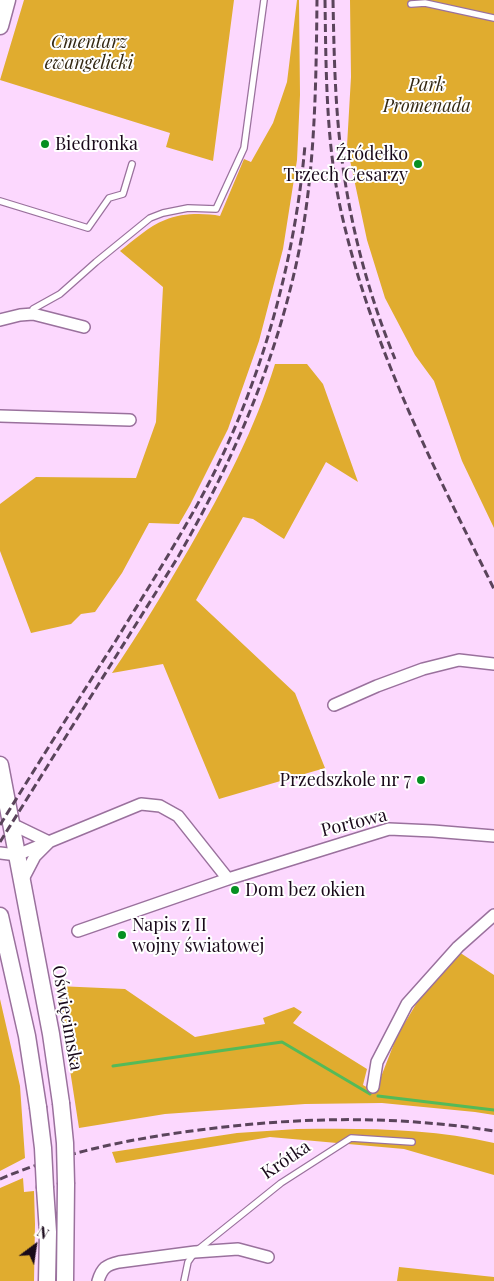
<!DOCTYPE html>
<meta charset="utf-8">
<style>
body{margin:0}
#map{position:relative;width:494px;height:1281px;overflow:hidden;background:#fcd8fe;font-family:"Playfair Display",serif}
canvas{display:block}
.north{position:absolute;left:10px;top:1221px;width:50px;height:50px;-webkit-text-stroke:4px #fff;paint-order:stroke;rotate:31deg;font-size:14px;font-weight:700;line-height:20px;text-align:center;color:#19091a}
.north::after{content:'';display:block;margin:auto;width:18px;height:22px;background:#19091a;clip-path:polygon(50% 0,100% 100%,50% 72%,0 100%)}
</style>
<div id="map">
<canvas width="494" height="1281"></canvas>
<div class="north">N</div>
</div>
<script>
const c = document.querySelector('canvas').getContext('2d');
c.lineJoin = 'round';
function fill(path, color) { c.fillStyle = color; c.fill(path, 'evenodd'); }
function stroke(path, color, width, dash) { c.strokeStyle = color; c.lineWidth = width; c.lineCap = dash ? 'butt' : 'round'; c.setLineDash(dash || []); c.stroke(path); }
function write(font, color, halo, rows, align = 'center') {
  c.font = font + ' "Playfair Display",serif'; c.lineWidth = 4; c.setLineDash([]); c.textBaseline = 'middle'; c.strokeStyle = halo; c.fillStyle = color; for (const [text, x, y, turn = 0] of rows) {
    c.save(); c.translate(x, y); c.rotate((+turn || 0) * Math.PI / 180); c.textAlign = isNaN(turn) ? turn : align; if (halo) c.strokeText(text, 0, 0); c.fillText(text, 0, 0); c.restore();
  }
}
const green = new Path2D(`
 M24,0H234L213,161L166,147L170,133L0,80Z
 M297,0H299L300,95L297,160L283,249L259,341L228,429L190,505L179,524L149,523L122,573L95,612L81,614L71,624L31,633L0,551V504L36,477L136,478L156,422L163,287L120,251C134,240 149,226 165,220C181,213 204,213 220,216L244,159L251,162L273,123L287,82Z
 M350,0H494V528L462,461L434,381L415,355L385,298L367,240L347,146L351,77Z
 M275,364H307L323,384L358,482L326,462L284,539L253,519L243,517L196,600L295,693L325,768L219,799L163,664L112,673C140,632 165,590 190,547C224,488 255,429 275,364Z
 M458,953L462,954L494,975V1115L475,1112L382,1103L305,1104L165,1114L79,1128L57,986L125,989L195,1037L265,1024L263,1018L294,1007L302,1012L293,1023L367,1069L363,1085L375,1092L397,1036L422,994Z
 M0,999L20,1086L25,1158L0,1171Z
 M297,1129C362,1128 430,1128 494,1143V1175L404,1149L270,1137L116,1163L112,1152L237,1133Z
 M23,1178L24,1192L34,1191L35,1224L34,1281H0V1188Z
 M399,1267L494,1277V1281H397Z`);
const stream = new Path2D(`
 M113,1066L282,1042L370,1094
 M378,1096L494,1110`);
const lane = new Path2D(`
 M411,4L425,3L494,18
 M0,201L88,228L109,198L123,194L132,164
 M33,314V309L60,294L96,262L150,218L163,213L188,208L216,209L244,148L264,0
 M184,1281L188,1262L195,1252L281,1183L351,1138L412,1142`);
const street = new Path2D(`
 M0,320L20,315L33,314L84,327
 M0,416L130,420
 M334,705L377,686L423,669L459,660L494,664
 M12,826L18,827L49,842L35,856L22,881
 M0,853L17,855L141,804L160,806L178,816L228,879L389,829L433,831L494,836
 M78,931L228,879
 M373,1087L377,1062L407,1004L458,947L494,915
 M98,1281C102,1268 106,1265 119,1262L195,1252L238,1249L268,1257`);
const secondary = new Path2D(`
 M0,26L7,0
 M0,765L51,1034L61,1103
 M0,916L27,1036L38,1107
 M45,1188L48,1232L47,1281
 M65,1281L66,1184`);
const rail = new Path2D(`
 M325,0C326,70 326,143 341,211C371,346 433,466 494,589
 M333,0C334,53 335,107 342,160C351,229 369,296 395,359
 M0,825C38,764 76,703 115,642C148,588 182,535 211,479C263,376 295,260 305,145
 M0,842L178,557C229,468 269,378 293,278C315,188 316,93 317,0
 M0,1179C64,1152 130,1139 199,1130C299,1117 393,1115 494,1131`);
const secondaryBridge = new Path2D(`
 M61,1103L65,1143L66,1184
 M38,1107L43,1148L45,1188`);
const markers = [
 [45,144,5,"#069021"],
 [418,164,5,"#069021"],
 [421,780,5,"#069021"],
 [235,890,5,"#069021"],
 [122,935,5,"#069021"]
];
const parkNames = [
 ["Cmentarz",89,42],
 ["ewangelicki",89,63],
 ["Park",427,85],
 ["Promenada",427,106]
];
const poiNames = [
 ["Biedronka",55,144],
 ["Źródełko",408,154,"right"],
 ["Trzech Cesarzy",408,175,"right"],
 ["Przedszkole nr 7",411,780,"right"],
 ["Dom bez okien",245,890],
 ["Napis z II",132,925],
 ["wojny światowej",132,946]
];
const streetNames = [
 ["Portowa",354,823,-14],
 ["Oświęcimska",67,1018,80],
 ["Krótka",286,1160,-34]
];
fill(green, '#e0ac2f');
stroke(stream, '#54ba58', 3);
stroke(lane, '#9a719d', 8);
stroke(street, '#9a719d', 14);
stroke(secondary, '#9a719d', 19);
stroke(lane, '#fff', 5.5);
stroke(street, '#fff', 11);
stroke(secondary, '#fff', 16);
stroke(rail, '#5a445b', 3, [8, 4]);
stroke(secondaryBridge, '#9a719d', 19, []);
stroke(secondaryBridge, '#fff', 16);
for (const [x, y, r, color] of markers) { const dot = new Path2D(); dot.arc(x, y, r, 0, 2 * Math.PI); c.fillStyle = color; c.fill(dot); stroke(dot, '#fff', 2); }
write('italic 18px', '#332812', '#fff', parkNames);
write('18px', '#19091a', '#fff', poiNames, 'left');
write('18px', '#19091a', '#fff', streetNames);
</script>
